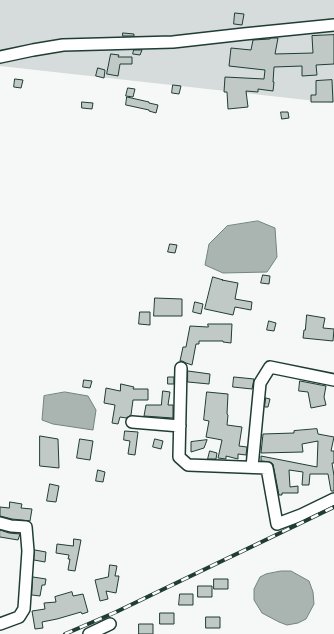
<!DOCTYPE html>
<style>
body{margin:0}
canvas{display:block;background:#f6f7f7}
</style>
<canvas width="334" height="634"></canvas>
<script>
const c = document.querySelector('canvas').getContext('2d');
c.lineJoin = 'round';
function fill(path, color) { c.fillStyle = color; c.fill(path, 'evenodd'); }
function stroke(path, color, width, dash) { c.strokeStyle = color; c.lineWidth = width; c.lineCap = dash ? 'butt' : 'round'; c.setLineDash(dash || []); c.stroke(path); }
const green = new Path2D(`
 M0,0H334V103L0,66Z`);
const water = new Path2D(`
 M258,221L275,228L277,257L267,272L223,273L205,265L209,244L227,226Z
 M65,392L88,396L96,410L93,430L53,424L42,420L44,396Z
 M281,571H291L309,581L313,592L314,604L306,619L298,623L287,625L279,622L262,613L254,600V589L260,577L266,574Z`);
const building = new Path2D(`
 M235,13L244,14L242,25L234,24Z
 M123,33L134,34V36H123Z
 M334,35V64L316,65L317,75L302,76V66L274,67L273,82H274L273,91L258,89V92L246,91L248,107L228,109L227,92H224L225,77L264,79L265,70L229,66L231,48L251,50L253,40L270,39L271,38H278L275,54L313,53L312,36Z
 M134,50H142L140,55L133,54Z
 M111,54L119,55L118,57H132V64H120L118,76L107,74Z
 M98,68L105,70L104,78L96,76Z
 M15,79L23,80L21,88L14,87Z
 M332,80L333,102H311V95H316V81Z
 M173,85L181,86L179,94L172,93Z
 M128,88L135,89L133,97L126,96Z
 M127,97L149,102V103L158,105L156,113L149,111V110L126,105Z
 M82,102L93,103L92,109L82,108Z
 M281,112H288L289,118L282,119Z
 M170,244L177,245L175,253L168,252Z
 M263,275L270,276L269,284L261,283Z
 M213,277L223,280H222L238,283L235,299L252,302L251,310L235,307L233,315L205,309Z
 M155,298L182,299V316H154Z
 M195,302L203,304L201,314L193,312Z
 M140,312H150V325L139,324Z
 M307,315L325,318L323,328L334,329L333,341L303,338L304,330H305Z
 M269,321L276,323L274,331L267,330Z
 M208,324H232L231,343L223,342V341H199V344H196L192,365L186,363L182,361H180L183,347H186L190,326L208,327Z
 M188,371L210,374L209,384L188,382Z
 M168,377H174V384H168Z
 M234,377L254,379L252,389L233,387Z
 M84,380L92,381L90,388L83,387Z
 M300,381L326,386L324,397L326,405L311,408L308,392L299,391Z
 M121,384L134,387L133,389H148V400H133L131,415L126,418L120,417L118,424L112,423L115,405L104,403L106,388L120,391Z
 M163,391L170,392L168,405H173V418L144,416L146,405H161Z
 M207,392L228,394L227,414L228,415L227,425L242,427L239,446L247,447L246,455L238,454V459L226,456V459L218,458L222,440L206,437L209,421L204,420Z
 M266,398L270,399L268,407H265Z
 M317,429L318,434L334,437L331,451H334V463H332L334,476V491H331L328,474H310L309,485H302L303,472L289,470L290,487L298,486V493H282V495H279L273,464L270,462L261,461V456L317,467L318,441L302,444L303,452L261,453L263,434L294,433V431Z
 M125,431L138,432L135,455L128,454L130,441L124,440Z
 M40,436L58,439L59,468L40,466Z
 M80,439L93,441L90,460L77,458Z
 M155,439L163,441L161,449L153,447Z
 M207,440L204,448L191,452V442Z
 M210,451L217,453L216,459H208Z
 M98,470L105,472L103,482L96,481Z
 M50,484L59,486L56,502L47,501Z
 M10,502L22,504L21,508L32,509L30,521L12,519L0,516V507L9,508Z
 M0,530L9,533L20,534L18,540L0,537Z
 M74,539L81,540L75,571L68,570L70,559H68L69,555L56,553L57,544L73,546Z
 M35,550L46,552L45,562L34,560Z
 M110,565L117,566L115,576H119L116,593L106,591L108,599L100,601L95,580L108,577Z
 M33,577L46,579L45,585H42L40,596L32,595Z
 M214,579H228V589H214Z
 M198,586H212V597H198Z
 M72,592L73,596L83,594L88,612L82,614L81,612L57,619L42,622L43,628L35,629L32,611L45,609L44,603L56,602L55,597Z
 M180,594H193V605H179Z
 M160,613H174V624H160Z
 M206,617H220V628H206Z
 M139,624H153V634H139Z`);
const minor = new Path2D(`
 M0,57L33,50L63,45L173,42L244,34L334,25
 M181,368L179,457L188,465L267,468L277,524L301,515L334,499
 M132,422L180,426
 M252,467L260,383L270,367L334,380
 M0,523L11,526L26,527L28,551L24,609L19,617L0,624
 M89,634L110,624`);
const rail = new Path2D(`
 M65,634L116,612L334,507`);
fill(green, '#d6dcdb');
fill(water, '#aab5b1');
stroke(water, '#72857f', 1);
fill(building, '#c0c9c6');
stroke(building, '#1f3d34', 1);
stroke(minor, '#1f3d34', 14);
stroke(minor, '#fff', 11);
stroke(rail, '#1f3d34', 4);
stroke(rail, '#fff', 2.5, [8]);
</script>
